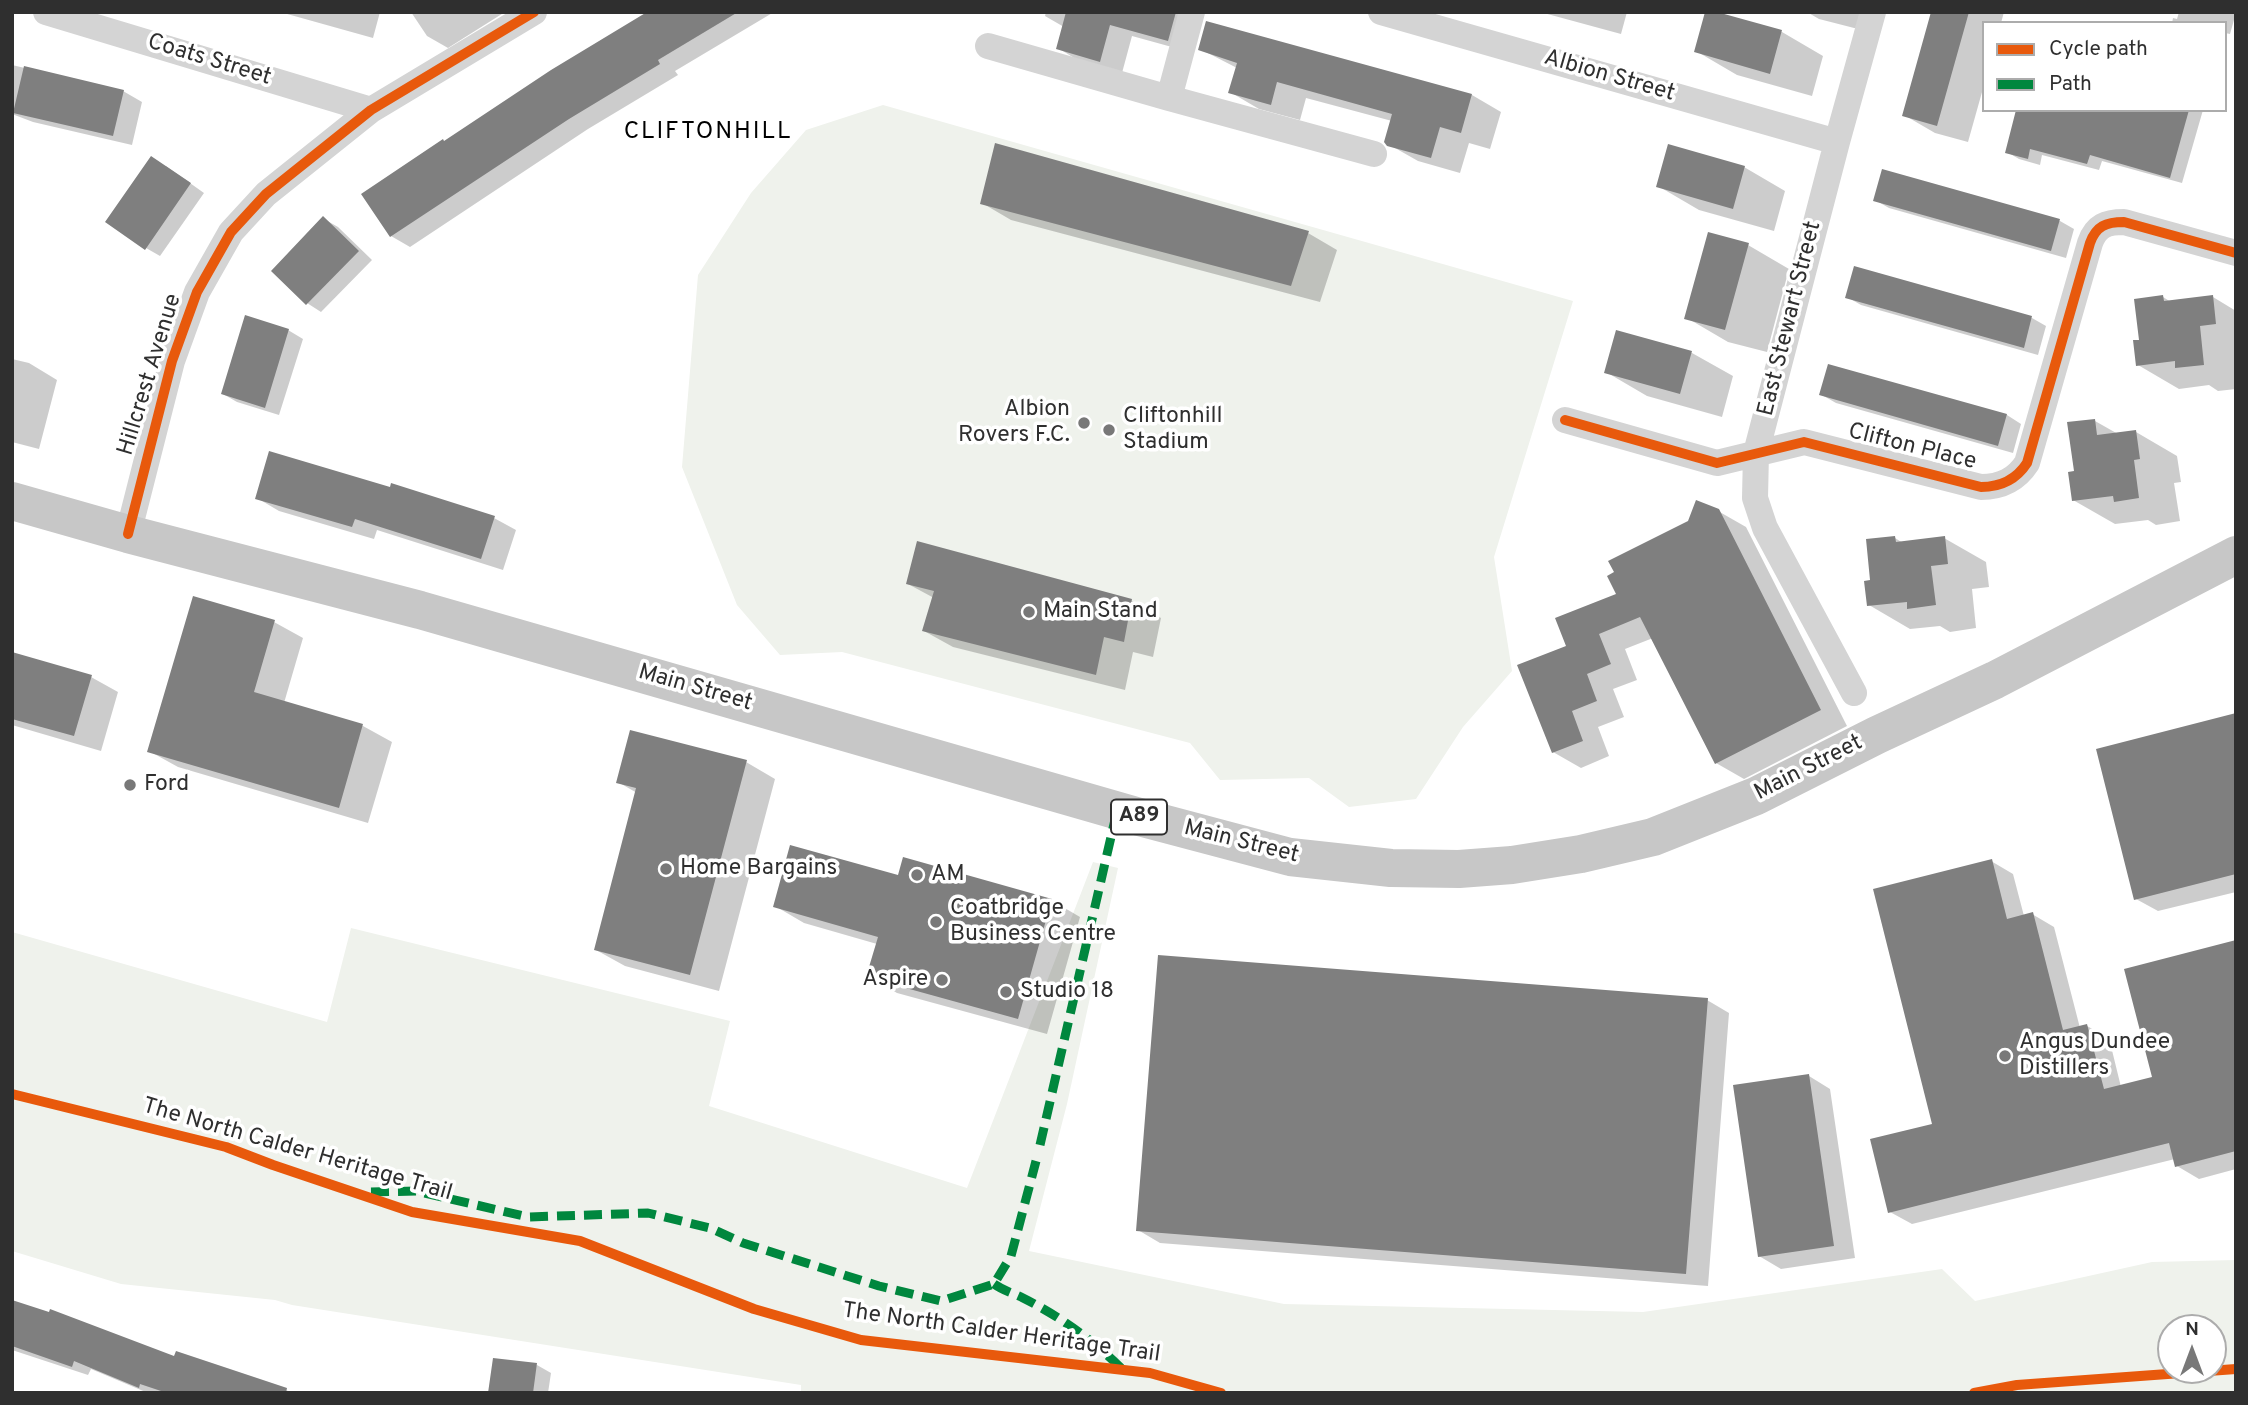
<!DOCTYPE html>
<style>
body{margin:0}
#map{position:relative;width:2248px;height:1405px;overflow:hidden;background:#fff;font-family:Overpass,sans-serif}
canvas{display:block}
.frame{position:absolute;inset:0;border:14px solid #2f2f2f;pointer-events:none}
.legend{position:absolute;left:1982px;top:21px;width:245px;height:91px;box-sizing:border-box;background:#fff;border:2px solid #acacac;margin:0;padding:9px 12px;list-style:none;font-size:21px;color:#2f2f2f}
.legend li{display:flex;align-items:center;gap:14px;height:35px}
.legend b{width:35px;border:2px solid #acacac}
.north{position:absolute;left:2157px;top:1314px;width:70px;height:70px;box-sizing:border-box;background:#fff;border:2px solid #acacac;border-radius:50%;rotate:0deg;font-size:19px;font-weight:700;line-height:28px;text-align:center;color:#2f2f2f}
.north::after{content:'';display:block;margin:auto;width:24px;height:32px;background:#787878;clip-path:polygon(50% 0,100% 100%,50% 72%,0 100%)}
</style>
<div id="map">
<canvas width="2248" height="1405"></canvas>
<div class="frame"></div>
<ul class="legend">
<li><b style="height:9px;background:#e8590c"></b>Cycle path</li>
<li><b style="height:9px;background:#00873e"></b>Path</li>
</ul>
<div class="north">N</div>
</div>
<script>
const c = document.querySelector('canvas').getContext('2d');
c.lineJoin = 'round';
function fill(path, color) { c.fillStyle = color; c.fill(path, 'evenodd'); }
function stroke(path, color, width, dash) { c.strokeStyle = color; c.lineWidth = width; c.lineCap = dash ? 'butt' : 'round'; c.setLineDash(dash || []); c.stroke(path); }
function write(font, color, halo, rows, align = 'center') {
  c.font = font + ' Overpass,sans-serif'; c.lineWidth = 7; c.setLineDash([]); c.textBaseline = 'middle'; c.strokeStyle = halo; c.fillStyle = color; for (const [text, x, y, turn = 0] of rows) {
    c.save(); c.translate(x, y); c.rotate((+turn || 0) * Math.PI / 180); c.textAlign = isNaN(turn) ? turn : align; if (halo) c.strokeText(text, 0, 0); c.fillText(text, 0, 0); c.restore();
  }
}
const green = new Path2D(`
 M883,105L1573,301L1494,557L1512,671L1463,727L1416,799L1349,807L1309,778L1220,780L1190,743L842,652L780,655L737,605L682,467L698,275L751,193L806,130Z
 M1093,862L1118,868L1067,1104L1029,1251L1284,1304L1643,1312L1942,1269L1975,1301L2152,1262L2236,1260V1393H801V1385L292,1305L275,1300L121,1284L12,1251V932L327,1022L351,928L730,1021L709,1106L967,1188ZM2171,1328H2213V1370H2171Z`);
const shadow = new Path2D(`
 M280,12H380L373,38Z
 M411,12H505L448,48L427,36Z
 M650,12H774L675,71L678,75L588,129L410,247L391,236Z
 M1046,12H1195L1190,52L1132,36L1122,73L1079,61L1058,48L1064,27L1045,16Z
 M1540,12H1627L1621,34Z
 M1711,12L1782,32L1823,56L1812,96L1737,75L1696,51Z
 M1807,12H1862L1858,29L1819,19Z
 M1933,12H2004L2001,23H1984V85L1968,142L1935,133L1904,115Z
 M2179,12H2236V13L2230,34L2225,33V23H2172L2173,18L2177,19Z
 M1207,23L1472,95L1501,112L1490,149L1469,143L1460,173L1418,161L1388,144L1392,121L1306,98L1300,120L1259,109L1230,92L1237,68L1200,49Z
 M12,65L123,91L142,102L132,145L33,122L12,114Z
 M2017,110H2203L2182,183L2102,161L2099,170L2042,155L2040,165L2019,159L2007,152Z
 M166,166L204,193L160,256L146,248Z
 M1744,167L1785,191L1774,231L1699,210L1658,186Z
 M1883,171L2060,221L2074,229L2066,258L1889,208L1875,200Z
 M982,203L1308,233L1337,250L1320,302L1011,220Z
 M324,219L338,227L372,260L321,312L307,303Z
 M1748,245L1789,269L1767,352L1728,342L1687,318Z
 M1855,269L2032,318L2046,326L2038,355L1861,305L1847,297Z
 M2163,297L2171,302L2213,297L2236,311V389L2218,391L2209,385L2179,389L2138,365L2141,341Z
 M288,330L303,339L279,415L237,402L223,394Z
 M1617,332L1692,353L1733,376L1722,417L1647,396L1606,372Z
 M12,359L29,363L57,380L39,449L12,442Z
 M1822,395L2007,415L2021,424L2013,453L1836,403Z
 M2095,421L2118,434L2136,432L2177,456L2181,482L2174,483L2180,521L2156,525L2148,520L2115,524L2073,500L2076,473Z
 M257,498L494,518L516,530L503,570L377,530L374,539L279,511Z
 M1718,511L1746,527L1847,726L1744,779L1716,763L1653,638L1625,649L1637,680L1613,689L1624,717L1598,727L1609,756L1581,768L1553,752L1568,647L1619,595Z
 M1895,538L1903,543L1944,538L1986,562L1989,587L1972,589L1976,628L1950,632L1940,626L1910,629L1869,605L1872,582Z
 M918,543L1132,601L1161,618L1153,657L1133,652L1125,690L953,647L924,631L934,598L908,584Z
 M274,622L303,638L284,703L363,726L392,742L368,823L178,767L149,751Z
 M12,654L91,677L118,692L101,751L12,725Z
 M2236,715V892L2158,911L2136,899Z
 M746,762L775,779L719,991L625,966L596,950L637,793L618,782Z
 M1991,861L2013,874L2024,916L2032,914L2054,927L2080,1028L2087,1026L2109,1038L2121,1087L2154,1079L2236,942V1169L2199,1179L2177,1166L2175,1159L1912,1224L1890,1212L1934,1125Z
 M899,878L1051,900L1080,917L1047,1034L897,993L868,976L877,944L804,923L775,906Z
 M1707,1000L1729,1013L1708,1286L1160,1243L1138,1230Z
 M1809,1076L1830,1089L1855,1258L1781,1269L1759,1256Z
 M12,1302L175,1358L177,1353L294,1393H148L91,1369L88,1375L12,1350Z
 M537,1365L551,1373L548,1393H490Z`);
const building = new Path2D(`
 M647,12H738L658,60L660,64L569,119L390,237L361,194L443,139L444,141L551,70Z
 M1066,12H1176L1168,41L1110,25L1100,62L1056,49Z
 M1705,12H1717L1782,30L1770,74L1694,52Z
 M1931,12H1969L1937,126L1902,116Z
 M1206,21L1472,94L1461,133L1440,127L1431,158L1387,146L1384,142L1392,114L1277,82L1271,105L1228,93L1237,63L1198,50Z
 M24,66L124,90L113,136L13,113Z
 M2016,110H2189L2170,178L2090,155L2087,164L2030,149L2028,159L2005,153Z
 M995,143L1309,231L1291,286L980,204Z
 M1668,144L1745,166L1733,209L1656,187Z
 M151,156L191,183L145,250L105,222Z
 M1882,169L2060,219L2051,251L1873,201Z
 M323,216L359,251L306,305L271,271Z
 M1708,232L1749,243L1725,330L1684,319Z
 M1854,266L2032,316L2024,348L1845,298Z
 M2163,295L2164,301L2213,295L2216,324L2200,326L2204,365L2175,368V361L2136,366L2133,340H2139L2134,299Z
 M245,315L289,329L265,408L221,394Z
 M1616,330L1692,351L1680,394L1604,373Z
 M1828,364L2007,414L1998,446L1819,395Z
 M2095,419L2097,435L2136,430L2140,459L2134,460L2139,498L2114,502L2113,496L2072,501L2068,472L2074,471L2067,422Z
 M269,451L390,487L391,483L495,516L481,559L355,519L352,527L255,499Z
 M1696,500L1719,509L1821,710L1715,764L1640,617L1599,634L1611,664L1587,674L1597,701L1572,711L1583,741L1552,753L1517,665L1566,646L1555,618L1616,594L1607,576L1614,572L1608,561L1688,521Z
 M1895,536L1896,542L1945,536L1948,564L1931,566L1936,605L1907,609V602L1867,606L1864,581L1870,580L1866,539Z
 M917,541L1132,599L1124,642L1104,637L1096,675L922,631L934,591L906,584Z
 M193,596L275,620L254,692L363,724L339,808L147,752Z
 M12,652L92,675L74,736L12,719Z
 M2236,713V874L2134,900L2096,749Z
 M630,730L747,760L690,975L594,950L636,788L616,783Z
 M790,845L898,875L903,857L1052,899L1018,1019L866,977L878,937L773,907Z
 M1992,859L2007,919L2033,912L2063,1030L2087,1024L2104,1089L2152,1077L2124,969L2236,940V1151L2175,1167L2169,1143L1888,1213L1870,1139L1932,1124L1873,889Z
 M1158,955L1708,998L1686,1274L1136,1231Z
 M1809,1074L1834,1246L1758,1257L1733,1085Z
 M12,1300L49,1312L50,1309L174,1356L176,1351L287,1388L286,1393H167L140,1384L139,1388L74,1361L72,1367L12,1346Z
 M493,1358L537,1363L533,1393H488Z`);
const minor = new Path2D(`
 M46,12L371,110
 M1381,12L1837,142
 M988,46L1169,98L1192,12
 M1169,98L1374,154
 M1565,420L1717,463L1804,442L1981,487C2001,487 2016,480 2027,463L2090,243C2096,226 2106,222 2124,222L2236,253
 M128,534L172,361L197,292L231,232L266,194L371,110L534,12
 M1854,693L1765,528L1755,498L1756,453L1837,142L1873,12`);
const primary = new Path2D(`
 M12,501L128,534L420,610L1143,818L1290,857L1391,868L1459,869L1512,865L1581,854L1653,837L1756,796L1877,735L1995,680L2236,555`);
const quiet = new Path2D(`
 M1040,1145L1117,811
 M371,1192L416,1191L528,1217L648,1213L710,1228L743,1243L879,1286L941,1301L994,1284L1011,1256L1036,1161
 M994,1284C1004,1291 1013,1293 1023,1298C1059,1316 1093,1340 1121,1368`);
const cycleway = new Path2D(`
 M1565,420L1717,463L1804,442L1981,487C2001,487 2016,480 2027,463L2090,243C2096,226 2106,222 2124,222L2236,253
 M128,534L172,361L197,292L231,232L266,194L371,110L534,12
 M12,1094L226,1147L273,1165L412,1212L580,1241L754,1309L861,1340L1150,1373L1221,1393
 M1974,1393L2017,1385L2236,1369`);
const markers = [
 [1084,423,7,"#787878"],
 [1109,430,7,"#787878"],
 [1029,612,7,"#787878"],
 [130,785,7,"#787878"],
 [666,869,7,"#787878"],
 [917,875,7,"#787878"],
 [936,922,7,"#787878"],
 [942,980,7,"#787878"],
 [1006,992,7,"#787878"],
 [2005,1056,7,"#787878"]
];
const shields = [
 [1139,817,56]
];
const shieldNames = [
 ["A89",1139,817]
];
const streetNames = [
 ["Coats Street",209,61,17],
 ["Albion Street",1609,77,16],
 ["East Stewart Street",1791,319,-76],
 ["Hillcrest Avenue",151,375,-73],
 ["Clifton Place",1912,448,14],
 ["Main Street",695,689,16],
 ["Main Street",1809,769,-27],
 ["Main Street",1241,843,14],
 ["The North Calder Heritage Trail",297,1151,16],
 ["The North Calder Heritage Trail",1001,1334,8]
];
const poiNames = [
 ["Albion",1070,410,"right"],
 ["Rovers F.C.",1070,436,"right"],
 ["Cliftonhill",1123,417],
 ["Stadium",1123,443],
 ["Main Stand",1043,612],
 ["Ford",144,785],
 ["Home Bargains",680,869],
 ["AM",931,875],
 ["Coatbridge",950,909],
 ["Business Centre",950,935],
 ["Aspire",928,980,"right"],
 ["Studio 18",1020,992],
 ["Angus Dundee",2019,1043],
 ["Distillers",2019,1069]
];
const neighbourhoodNames = [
 ["CLIFTONHILL",708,133]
];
fill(green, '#eff2ec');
fill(shadow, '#0003');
fill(building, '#7f7f7f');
stroke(minor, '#d4d4d4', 26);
stroke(primary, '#c7c7c7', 38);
stroke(quiet, '#00873e', 9, [18, 9]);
stroke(cycleway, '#e8590c', 10);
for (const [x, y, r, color] of markers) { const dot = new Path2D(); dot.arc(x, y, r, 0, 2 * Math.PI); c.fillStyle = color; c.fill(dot); stroke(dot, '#fff', 2.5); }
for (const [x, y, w] of shields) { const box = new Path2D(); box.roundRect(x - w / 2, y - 17.5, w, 35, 5); c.fillStyle = '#fff'; c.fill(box); stroke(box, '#2f2f2f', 2); }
write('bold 21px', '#2f2f2f', null, shieldNames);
write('23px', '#2f2f2f', '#fff', streetNames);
write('23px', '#2f2f2f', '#fff', poiNames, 'left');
c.letterSpacing = '2px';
write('24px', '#000', '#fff', neighbourhoodNames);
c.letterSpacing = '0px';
</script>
